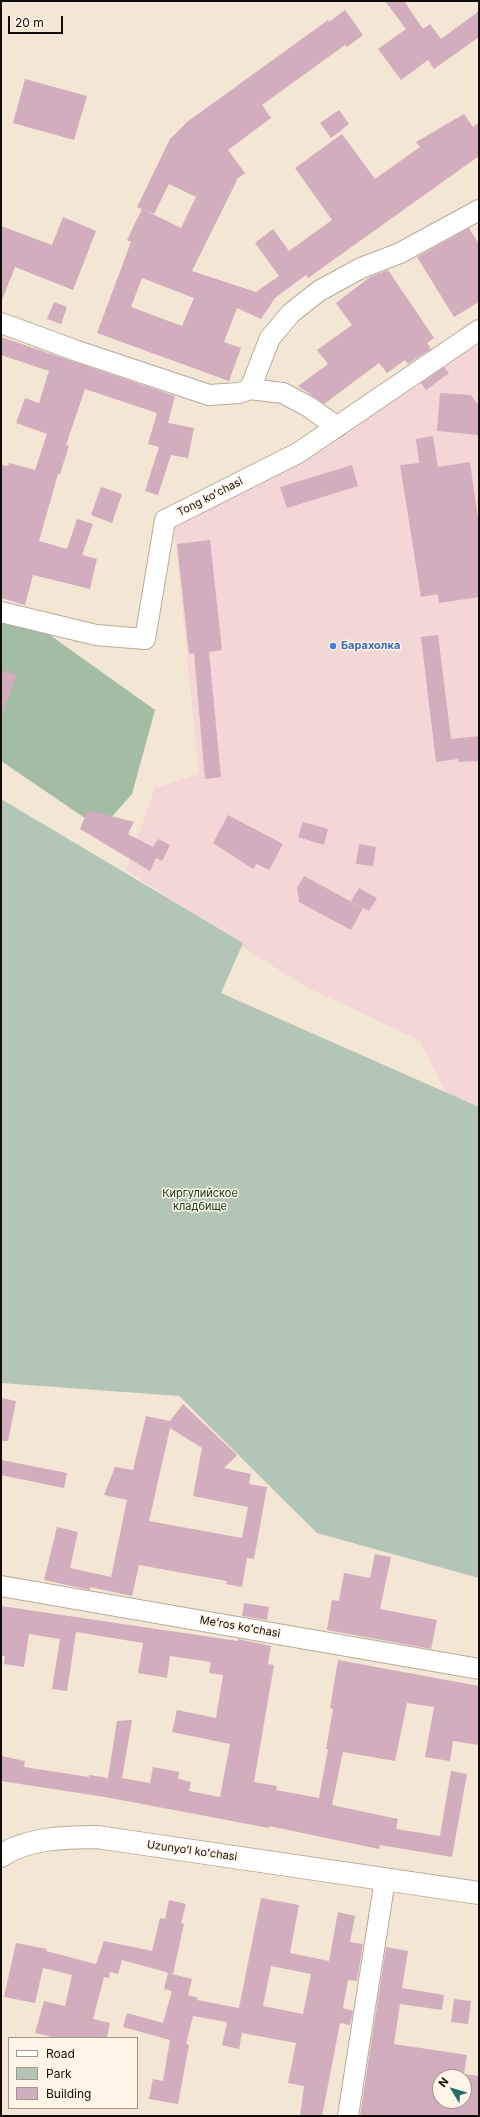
<!DOCTYPE html>
<meta charset="utf-8">
<style>
body{margin:0}
#map{position:relative;width:480px;height:2117px;overflow:hidden;background:#f4e6d4;font-family:Inter,sans-serif}
canvas{display:block}
.frame{position:absolute;inset:0;border:2px solid #120d08;pointer-events:none}
.legend{position:absolute;left:8px;top:2037px;width:130px;height:72px;box-sizing:border-box;background:#fff4e5;border:1px solid #a0988d;margin:0;padding:5px 7px;list-style:none;font-size:12px;color:#120d08}
.legend li{display:flex;align-items:center;gap:8px;height:20px}
.legend b{width:20px;border:1px solid #a0988d}
.north{position:absolute;left:432px;top:2069px;width:40px;height:40px;box-sizing:border-box;background:#fff4e5;border:1px solid #a0988d;border-radius:50%;rotate:308deg;font-size:11px;font-weight:700;line-height:16px;text-align:center;color:#120d08}
.north::after{content:'';display:block;margin:auto;width:14px;height:18px;background:#246d66;clip-path:polygon(50% 0,100% 100%,50% 72%,0 100%)}
.scale{position:absolute;left:8px;top:16px;width:55px;height:18px;box-sizing:border-box;border:2px solid #120d08;border-top:0;padding-left:5px;font-size:12px;line-height:14px;white-space:nowrap;color:#120d08;-webkit-text-stroke:3px #fff4e5;paint-order:stroke}
</style>
<div id="map">
<canvas width="480" height="2117"></canvas>
<div class="frame"></div>
<ul class="legend">
<li><b style="height:5px;background:#fff"></b>Road</li>
<li><b style="height:11px;background:#b3c5b4"></b>Park</li>
<li><b style="height:11px;background:#d1adbe"></b>Building</li>
</ul>
<div class="north">N</div>
<div class="scale">20 m</div>
</div>
<script>
const c = document.querySelector('canvas').getContext('2d');
c.lineJoin = 'round';
function fill(path, color) { c.fillStyle = color; c.fill(path, 'evenodd'); }
function stroke(path, color, width, dash) { c.strokeStyle = color; c.lineWidth = width; c.lineCap = dash ? 'butt' : 'round'; c.setLineDash(dash || []); c.stroke(path); }
function write(font, color, halo, rows, align = 'center') {
  c.font = font + ' Inter,sans-serif'; c.lineWidth = 3; c.setLineDash([]); c.textBaseline = 'middle'; c.strokeStyle = halo; c.fillStyle = color; for (const [text, x, y, turn = 0] of rows) {
    c.save(); c.translate(x, y); c.rotate((+turn || 0) * Math.PI / 180); c.textAlign = isNaN(turn) ? turn : align; if (halo) c.strokeText(text, 0, 0); c.fillText(text, 0, 0); c.restore();
  }
}
const commercial = new Path2D(`
 M479,330V1107L446,1093L419,1040L302,985L126,870L155,788L199,774L173,518Z`);
const green = new Path2D(`
 M1,799L243,943L221,993L479,1107V1578L317,1533L179,1396L1,1383Z`);
const forest = new Path2D(`
 M1,617L40,628L155,710L132,794L101,829L1,761Z`);
const building = new Path2D(`
 M385,1H404L423,29L430,24L441,39L479,11V37L434,69L428,60L401,80L378,49L406,29Z
 M345,10L363,35L347,47L345,45L262,105L271,118L228,150L245,173L238,178L192,271L256,292L279,276L255,243L273,229L289,251L332,220L295,168L342,134L375,179L420,147L416,142L464,114L473,127L479,123V156L308,278L306,275L275,298L261,319L237,308L224,342L241,348L229,381L97,333L131,242L127,240L142,209L181,228L196,197L169,184L154,214L137,207L170,139L187,122L328,20L329,22ZM142,278L194,298L182,326L131,307Z
 M25,79L87,96L74,140L13,123Z
 M339,110L349,124L331,138L320,123Z
 M63,217L96,231L73,290L15,267L2,300H1V226L52,245Z
 M469,228L479,244V302L454,317L417,257Z
 M388,270L434,338L427,343L431,349L408,364L405,360L387,373L379,363L324,404L298,386L328,364L317,350L352,325L336,303L370,277Z
 M54,302L67,307L61,324L47,319Z
 M1,337L175,396L168,423L194,428L188,458L171,455L158,495L145,491L159,447L148,444L157,413L85,389L66,445L69,446L60,474H58L39,541L67,549L77,519L93,524L82,555L97,559L91,584L90,589L33,575L25,605L1,598V465L8,466L9,463L35,470L47,434L16,423L25,398L39,403L49,371L1,355Z
 M444,367L449,373L426,390L421,383Z
 M440,393L471,395L479,406V435L437,431Z
 M433,436L438,467L470,462L479,526V597L439,603L438,594L421,597L400,465L419,463L416,439Z
 M352,465L358,486L287,508L280,487Z
 M101,487L122,494L112,523L91,515Z
 M210,540L222,650L209,652L221,777L205,779L194,653L189,654L177,544Z
 M438,635L451,739L479,736V761L458,762V759L436,762L421,637Z
 M4,670L17,675L2,714L1,678Z
 M88,810L134,822L128,834L153,847L158,839L170,845L162,861L156,858L150,871L80,829Z
 M228,815L283,844L269,870L257,864L253,869L213,843Z
 M303,822L328,829L324,845L298,837Z
 M359,844L376,847L373,866L356,864Z
 M304,876L363,908L351,930L299,902L297,888Z
 M359,888L377,898L369,911L351,901Z
 M1,1398L16,1401L8,1441H1Z
 M183,1404L237,1455L224,1468L251,1474L249,1484L267,1487L254,1559L247,1558L242,1587L226,1584L227,1581L139,1565L132,1596L90,1587V1590L44,1580L57,1527L78,1532L70,1568L111,1577L127,1500L104,1495L115,1467L133,1470L146,1416L170,1421ZM170,1428L202,1448L193,1496L248,1507L242,1538L149,1521Z
 M1,1460L67,1473L64,1488L1,1475Z
 M375,1554L391,1557L380,1609L437,1620L431,1649L327,1630L332,1600L339,1601L344,1573L370,1578Z
 M244,1603L269,1607L267,1620L242,1616Z
 M1,1606L238,1641V1639L271,1646L268,1664L274,1665L254,1782L277,1786L276,1790L319,1798L328,1749H326L333,1709L330,1708L338,1660L479,1686V1745L453,1741L450,1761L425,1757L434,1707L407,1703L395,1761L343,1752L332,1805L398,1819L396,1829L440,1836L451,1771L467,1774L452,1857L380,1845L379,1849L269,1826V1828L105,1797L1,1781V1756L25,1761L24,1767L89,1777V1775L108,1778L117,1721L132,1720L122,1778L150,1783L153,1767L179,1772L178,1779L191,1782L189,1791L220,1797L230,1744L172,1732L177,1710L216,1718L223,1675L209,1673L211,1662L170,1656L167,1678L138,1673L143,1643L76,1632L67,1691L52,1689L60,1639L29,1634L24,1667L4,1664L5,1656H1Z
 M261,1898L299,1905L290,1953L329,1961L338,1912L355,1916L350,1942L363,1944L357,1981L348,1980L343,2008L353,2011L350,2025L340,2023L322,2116H300L304,2086L288,2083L296,2043L242,2033L239,2049L222,2045L227,2022L193,2016L186,2044L189,2045L178,2104L149,2099L153,2079L163,2081L170,2040L123,2027L127,2013L163,2023L172,1991L164,1989L168,1973L192,1979L188,1995L198,1998L197,2000L239,2008ZM271,1966L311,1974L303,2014L263,2006Z
 M169,1900L186,1904L181,1923L184,1924L173,1974L122,1960L118,1974L110,1972L109,1978L104,1977L93,2019L110,2023L107,2038H56L35,2033L44,2001L65,2006L72,1975L43,1968L35,2003L4,1997L16,1943L47,1949L46,1951L96,1964L104,1941L152,1951L160,1918L165,1919Z
 M386,1947L408,1951L402,1988L444,1995L442,2010L400,2004L394,2044L467,2055L464,2074L479,2076V2116H360ZM440,2077H464V2101H440Z
 M454,1999L471,2001L468,2024L451,2022Z`);
const street = new Path2D(`
 M1,323L77,351L209,395L239,393L250,389L270,338L291,313L319,291L361,268L400,253L479,210
 M250,389L283,393L309,407L337,427
 M1,612L96,635L145,639L165,520L298,453L479,330
 M1,1586L479,1669
 M348,2116L385,1879`);
const primary = new Path2D(`
 M1,1856C26,1838 67,1837 97,1837L479,1893`);
const markers = [
 [333,646,4,"#3f7fe0"]
];
const streetNames = [
 ["Tong koʻchasi",210,497,-27],
 ["Meʻros koʻchasi",240,1627,10],
 ["Uzunyoʻl koʻchasi",192,1851,8]
];
const shopNames = [
 ["Барахолка",341,646]
];
const parkNames = [
 ["Киргулийское",200,1194],
 ["кладбище",200,1207]
];
fill(commercial, '#f2d7d6');
fill(green, '#b3c5b4');
fill(forest, '#a2bda3');
fill(building, '#d1adbe');
stroke(street, '#b7aa99', 22);
stroke(primary, '#b7aa99', 24);
stroke(street, '#fff', 20);
stroke(primary, '#fff', 22);
for (const [x, y, r, color] of markers) { const dot = new Path2D(); dot.arc(x, y, r, 0, 2 * Math.PI); c.fillStyle = color; c.fill(dot); stroke(dot, '#fff4e5', 1.5); }
write('11px', '#120d08', '#fff4e5', streetNames);
write('bold 11px', '#366cbe', '#fff4e5', shopNames, 'left');
write('11px', '#103b17', '#fff4e5', parkNames);
</script>
